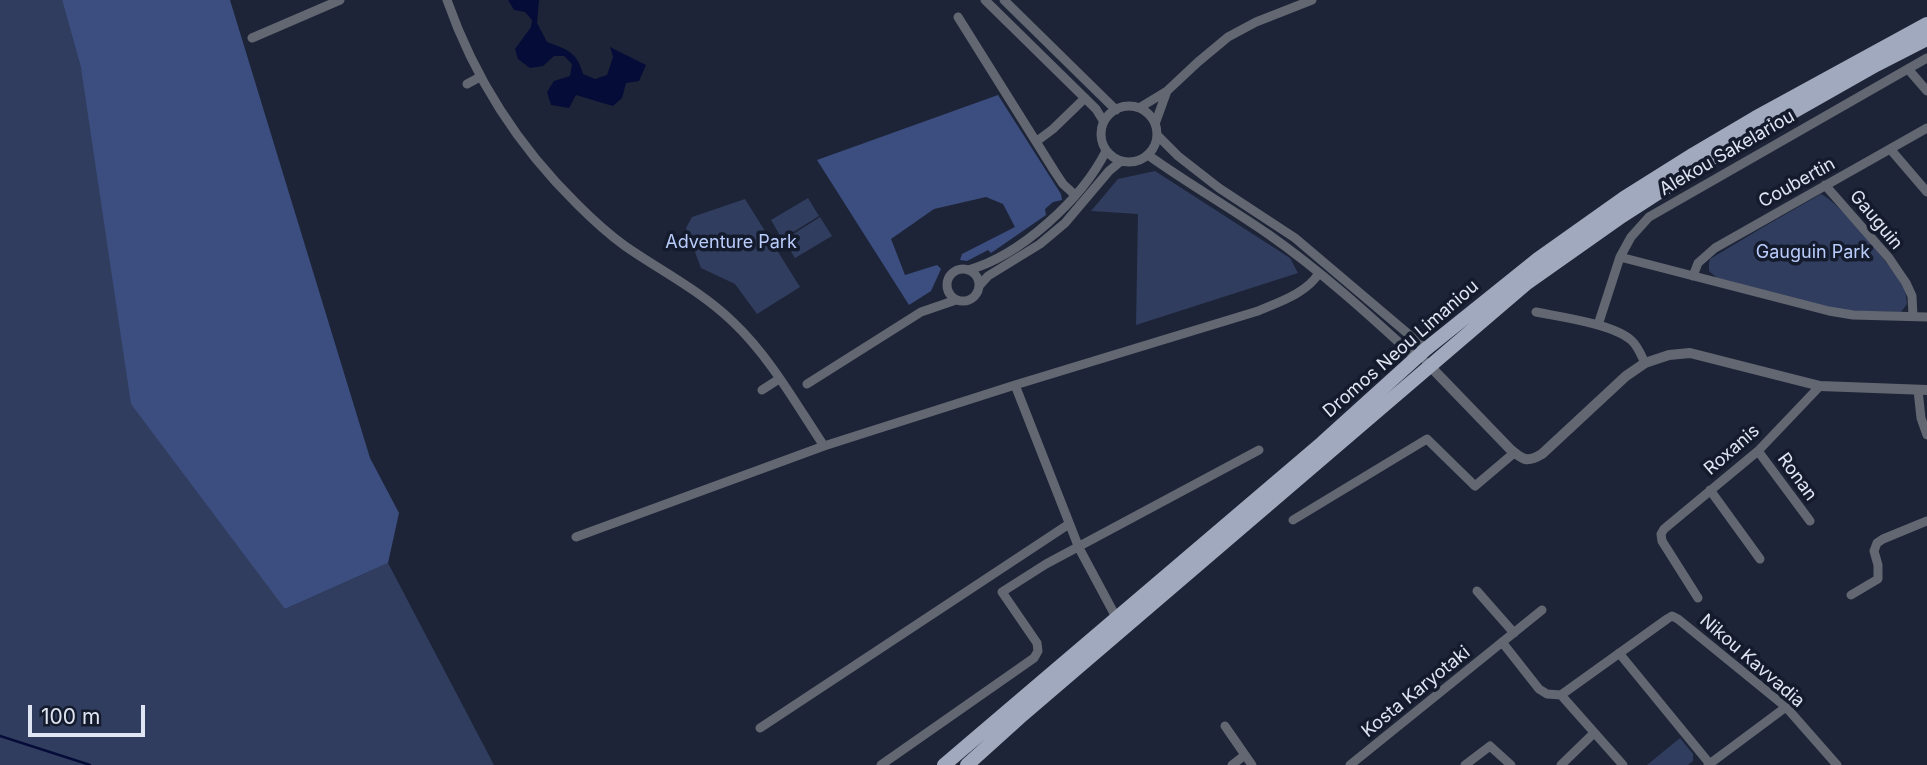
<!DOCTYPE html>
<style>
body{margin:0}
#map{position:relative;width:1927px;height:765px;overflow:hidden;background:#1d2437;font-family:Inter,sans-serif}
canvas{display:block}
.scale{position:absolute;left:28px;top:705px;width:117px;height:32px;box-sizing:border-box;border:4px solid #dfe5f2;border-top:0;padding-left:9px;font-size:21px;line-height:24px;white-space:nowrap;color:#dfe5f2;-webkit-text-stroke:5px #141b2d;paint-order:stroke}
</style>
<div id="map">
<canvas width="1927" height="765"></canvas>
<div class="scale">100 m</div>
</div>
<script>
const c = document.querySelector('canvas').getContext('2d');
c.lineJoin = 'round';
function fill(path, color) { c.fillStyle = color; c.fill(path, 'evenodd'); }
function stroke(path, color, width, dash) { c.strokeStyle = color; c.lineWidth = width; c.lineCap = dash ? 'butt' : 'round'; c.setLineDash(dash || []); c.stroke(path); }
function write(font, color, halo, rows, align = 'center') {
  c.font = font + ' Inter,sans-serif'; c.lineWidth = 7; c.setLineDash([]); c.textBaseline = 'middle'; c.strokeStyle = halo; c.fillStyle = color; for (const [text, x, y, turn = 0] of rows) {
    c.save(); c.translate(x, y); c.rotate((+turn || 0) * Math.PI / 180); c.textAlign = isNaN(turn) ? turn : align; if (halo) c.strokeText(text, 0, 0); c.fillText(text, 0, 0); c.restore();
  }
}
const green = new Path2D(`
 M0,0H62L81,68L285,609L388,563L494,765H0Z
 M1155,171L1290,258L1298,273L1136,325L1138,214L1091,211L1118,179Z
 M1821,194C1839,202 1895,270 1904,288C1906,293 1906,299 1907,304L1901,312L1852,311L1833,308L1717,278L1709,271V263L1710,259L1765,226Z
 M808,198L819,216L782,239L771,220Z
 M745,199L800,287L757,314L735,284L701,268L686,228L692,217Z
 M820,217L832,236L795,258L784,240Z
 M1680,738L1693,754V761L1688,765H1647Z`);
const forest = new Path2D(`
 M62,0H230L370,458L399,513L388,563L285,609L131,404L81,68Z
 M998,95L1061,194L1062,200L1053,202L1045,209L1046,215L991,253L988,250L967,261L960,260L962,254L1015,227L1003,204L986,197L934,209L891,239L905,275L937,265L941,269L931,291L909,305L817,160Z`);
const water = new Path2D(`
 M508,0H539L537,23L547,42C568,50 577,52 583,74L595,79L607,75L613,57L610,47L646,65L639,81L626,83L622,98L613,106L576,95L569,108L551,105L547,92L554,81L570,76L572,64L564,56H554L543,66L530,68L518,59L515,49L531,27L532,20L525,12L514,10Z`);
const stream = new Path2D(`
 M0,736L90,765`);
const minor = new Path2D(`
 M447,0C474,77 519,147 577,204C592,219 607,233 625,246C661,271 701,291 733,322C770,357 796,404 824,446
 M985,0L1096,109L1104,122
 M1004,0L1116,110
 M958,17L1055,172L1063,184L1075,195
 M252,38L340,0
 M1908,69L1927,91
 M467,84L480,77
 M1101 134a28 28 0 1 1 56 0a28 28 0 1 1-56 0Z
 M1139,108L1167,91L1198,62L1228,37L1256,22L1312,0
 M1155,124L1167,91
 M1157,135L1178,156L1219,188L1295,238L1426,349
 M1037,141L1053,129L1085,98
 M1891,150L1927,192
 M1148,155C1187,183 1229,207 1268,234C1321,271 1369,315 1416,358
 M1825,185L1889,258L1906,283L1912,296L1913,316
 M1620,257L1829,311L1853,315L1927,317
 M947 285a16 16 0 1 1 32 0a16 16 0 1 1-32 0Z
 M968,270C1020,256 1082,199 1106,151
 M1693,276L1698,263L1715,248L1927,128
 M979,286L988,276L1040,244L1065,223L1109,171L1121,161
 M1536,312C1561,317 1613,324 1631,340C1638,346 1641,355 1645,363
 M1598,325L1620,257L1631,237L1649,217L1927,58
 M807,384L921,312L956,300
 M1015,385L1079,548L1116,617
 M762,390L779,379
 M1918,390L1921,418L1927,435
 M1758,451L1810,521
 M1710,490L1760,559
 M1293,520L1427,439L1475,486L1514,453
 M576,537L824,446L1015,385L1258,311C1279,302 1307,293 1319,273
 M1477,591L1514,633
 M1851,595L1878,579V565L1874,551L1877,543L1883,539L1927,521
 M1698,598L1662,541L1661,534L1664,529L1758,451L1820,386
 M1502,642L1539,689L1547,694L1561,695L1667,619L1672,616L1678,619L1786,707L1837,765
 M1619,653L1710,764
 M1561,695L1623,765
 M1225,726L1252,765
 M760,728L1069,524
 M881,765L1034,658L1038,651L1037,643L1002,592L1046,564L1259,450
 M1232,765L1245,755
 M1350,765L1542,610
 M1465,765L1490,746L1511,765
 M1561,765L1594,733
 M1708,765L1786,707`);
const tertiary = new Path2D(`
 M1427,363L1510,449C1523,460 1527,463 1542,454L1626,376L1645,363L1669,355L1690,353L1820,386L1927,390`);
const primary = new Path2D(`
 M944,765L1322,443L1426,349L1538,259L1624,198L1694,154L1755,118L1927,24
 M967,765L1019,718L1527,283L1622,216L1712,158L1876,65L1927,39`);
const streetNames = [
 ["Alekou Sakelariou",1727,153,-30],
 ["Coubertin",1797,183,-29],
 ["Gauguin",1876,220,50],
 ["Dromos Neou Limaniou",1401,349,-41],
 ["Roxanis",1732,450,-41],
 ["Ronan",1797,477,54],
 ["Nikou Kavvadia",1752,661,41],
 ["Kosta Karyotaki",1416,692,-39]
];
const parkNames = [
 ["Adventure Park",731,243],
 ["Gauguin Park",1813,253]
];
fill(green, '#303d5e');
fill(forest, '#3c4e7f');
fill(water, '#040c37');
stroke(stream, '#040c37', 2.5);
stroke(minor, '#636771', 9);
stroke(tertiary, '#636771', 10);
stroke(primary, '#a0a9be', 14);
write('18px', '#dfe5f2', '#141b2d', streetNames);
write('18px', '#b9ccfb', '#141b2d', parkNames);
</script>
